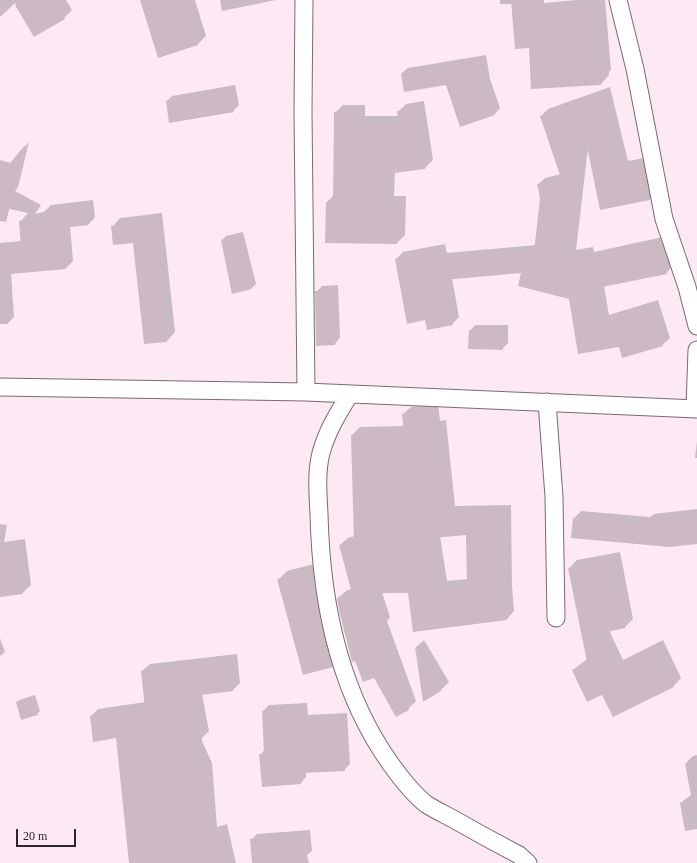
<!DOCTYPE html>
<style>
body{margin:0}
#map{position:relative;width:697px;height:863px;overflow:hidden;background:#fde9f4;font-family:"Times New Roman",serif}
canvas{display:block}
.scale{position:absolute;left:16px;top:829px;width:60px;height:18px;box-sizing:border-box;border:2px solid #2c2529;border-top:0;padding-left:5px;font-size:12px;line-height:14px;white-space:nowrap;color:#2c2529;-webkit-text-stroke:3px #fde9f4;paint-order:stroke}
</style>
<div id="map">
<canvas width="697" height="863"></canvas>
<div class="scale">20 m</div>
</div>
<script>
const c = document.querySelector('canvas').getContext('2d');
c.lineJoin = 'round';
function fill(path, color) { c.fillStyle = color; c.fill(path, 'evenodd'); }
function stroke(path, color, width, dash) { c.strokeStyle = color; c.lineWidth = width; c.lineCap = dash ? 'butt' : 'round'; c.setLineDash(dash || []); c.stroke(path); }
const shadow = new Path2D(`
 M0,0H66L72,10L64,18L34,36L15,3L0,17Z
 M141,0H195L206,36L198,44Z
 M220,0H276L222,11Z
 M500,0H544V3L577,0H605L611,70L609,72V75L601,84L532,88L530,46L512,4H500Z
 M486,55L490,79L500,108L495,114L447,84L402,73L408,68Z
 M235,85L239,105L233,111L167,101L172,96Z
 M610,87L628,161L650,157L657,192L650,199L588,148L576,250L593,247L594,252L667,236L673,266L666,273L604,286L609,315L658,300L670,338L662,345L619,346L569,298L522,272L452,278L459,317L452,324L426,319L396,259L403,252L445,244L447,253L536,245L542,198L538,185L545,178L561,174L541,116L548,109Z
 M424,101L433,160L425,168L395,172L394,196H406L405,235L397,243L327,202L334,195L335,113L343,105H365V116H399L398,112L406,104Z
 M29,142L18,187L15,191L41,205L35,214L44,212L51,205L93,200L95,217L88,225L70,226L73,261L66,268L11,273L14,317L7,324H0V243L21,241L20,222L28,213L0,207V160L11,163Z
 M162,213L175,332L167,341L145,343L134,242L112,227L120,218Z
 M243,232L256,284L252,288L232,293L222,240L226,236Z
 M338,285L340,338L335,344L316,292L322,286Z
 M475,325H508V343L502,349L470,331Z
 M438,403L440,421L446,420L455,506L511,505L512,586L514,611L507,619L409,592H382L390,617L387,621L416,701L408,709L338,598L346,591L351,589L340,545L348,538L355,536L352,435L360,427L404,426L403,414L411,407ZM467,534L468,579L447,581L440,536Z
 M697,441V458H695Z
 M697,509V543L574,518L581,511L650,517L654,514Z
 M0,524L7,525L4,542L25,539L31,585L22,593L0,596Z
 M620,552L633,619L625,627L609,630L623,660L663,640L681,678L673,687L603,693L573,670L587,659L569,568L577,560Z
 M318,563L341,658L332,666L278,580L287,571Z
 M0,638L5,652L0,656Z
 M424,640L449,682L441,690L424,700L416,647Z
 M237,654L240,683L233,690L202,694L209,731L201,739L212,763L217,827L227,824L236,863H130L117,737L91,716L98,709L146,702L142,671L150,664Z
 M35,695L40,711L37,714L17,703L19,700Z
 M307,703L308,715L347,713L350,764L344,770L306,772V777L301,783L260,755L265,749L263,711L269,705Z
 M697,755V829L685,831L680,803L691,795L685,764L693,756Z
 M310,830L312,851L307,855L309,863H253L251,840L257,834Z`);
const building = new Path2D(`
 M24,0H54L65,19L34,37L15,5Z
 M140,0H184L198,45L158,58Z
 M511,0H536V11L596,5L603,79L600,80L601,85L531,89L529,48L515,49Z
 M481,60L485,85L495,115L460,127L446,85L404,92L401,73Z
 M230,90L234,112L169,123L166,101Z
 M603,93L621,168L643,163L650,200L600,210L584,132L569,256L587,254V259L661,243L667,274L597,288L602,321L651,306L663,346L622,358L619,347L578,354L569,299L518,286L521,273L444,280L453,325L427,330L425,320L407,324L395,259L438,250L440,259L534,252L540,198L537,184L561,178L540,116Z
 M416,108L425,169L387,174V203H398L397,244L325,243L326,202H333L334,112H357V124H399L397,111Z
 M25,145L6,222L0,221V166L6,168Z
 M86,207L88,225L62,228L66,269L0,275V249L21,247L19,221L44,218L43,212Z
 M154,221L167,342L144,344L133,243L113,245L111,226Z
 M239,236L252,289L232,294L221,240Z
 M315,291H333L335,345L316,346Z
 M469,330H503V350L468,349Z
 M430,410L433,428L439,427L447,513L503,512L505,595L507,620L413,632L408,593H373L383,626L378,627L409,710L396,717L374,678L363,682L355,661L352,662L339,610L337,598L352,593L339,545L354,542L351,435L398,433L404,431L402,414ZM466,535L467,585L439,588L432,538Z
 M697,516V544L669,547L571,538L573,518L646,524L645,521Z
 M17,547L23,594L0,597V549Z
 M611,560L625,628L598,634L615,668L655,648L674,687L613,717L602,695L587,702L572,670L587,662L568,568Z
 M310,570L333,667L303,675L277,579Z
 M415,647L441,691L423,702Z
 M230,660L233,691L194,696L202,740L192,741L205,771L210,834L220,831L227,863H129L116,738L93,742L90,716L145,708L141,671Z
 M32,697L38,715L21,720L16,702Z
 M301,708L302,721L342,718L345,771L300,773L301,784L262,787L259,754H264L262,711Z
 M305,835L307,857L302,858V863H252L250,839Z`);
const minor = new Path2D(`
 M304,0L303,112L306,392
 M618,0L635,69L664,219L687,287L697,326
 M0,387L306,392L697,409
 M350,394C338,413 327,431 321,453C316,473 318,494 319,514C321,601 339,691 390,763C400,777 412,793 426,804C435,810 446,815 455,820C476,832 498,844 519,855L528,863
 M547,402L554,497L556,618
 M695,408L697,350`);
fill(shadow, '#0003');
fill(building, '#cdb9c4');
stroke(minor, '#7b6973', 19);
stroke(minor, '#fff', 17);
</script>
